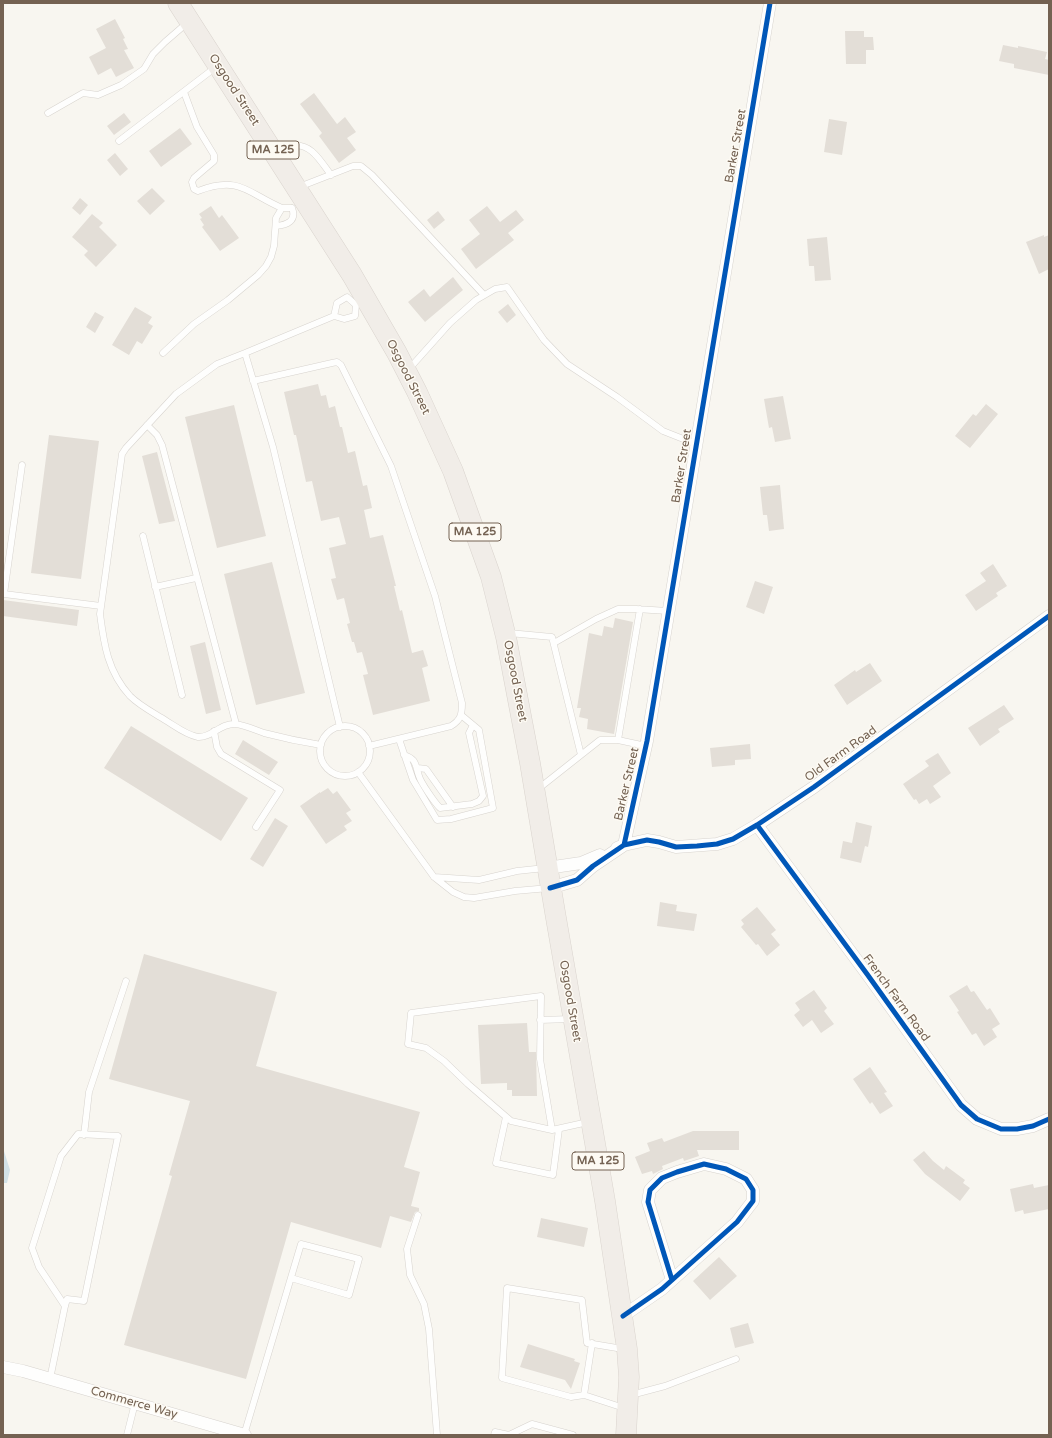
<!DOCTYPE html>
<style>
body{margin:0}
#map{position:relative;width:1052px;height:1438px;overflow:hidden;background:#f8f6f0;font-family:"Varela Round",sans-serif}
canvas{display:block}
.frame{position:absolute;inset:0;border:4px solid #746252;pointer-events:none}
</style>
<div id="map">
<canvas width="1052" height="1438"></canvas>
<div class="frame"></div>
</div>
<script>
const c = document.querySelector('canvas').getContext('2d');
c.lineJoin = 'round';
function fill(path, color) { c.fillStyle = color; c.fill(path, 'evenodd'); }
function stroke(path, color, width, dash) { c.strokeStyle = color; c.lineWidth = width; c.lineCap = dash ? 'butt' : 'round'; c.setLineDash(dash || []); c.stroke(path); }
function write(font, color, halo, rows, align = 'center') {
  c.font = font + ' "Varela Round",sans-serif'; c.lineWidth = 3; c.setLineDash([]); c.textBaseline = 'middle'; c.strokeStyle = halo; c.fillStyle = color; for (const [text, x, y, turn = 0] of rows) {
    c.save(); c.translate(x, y); c.rotate((+turn || 0) * Math.PI / 180); c.textAlign = isNaN(turn) ? turn : align; if (halo) c.strokeText(text, 0, 0); c.fillText(text, 0, 0); c.restore();
  }
}
const water = new Path2D(`
 M3,1148L10,1170L7,1183H3Z`);
const building = new Path2D(`
 M115,19L125,38L123,39L128,49L124,50L134,68L116,77L111,68L98,75L89,57L106,48L96,29Z
 M845,31H864V37H873L874,50H866V64H846Z
 M1003,45L1018,48V46L1047,52L1045,59L1049,60V75L1014,68V64L999,61Z
 M314,93L337,124L345,117L356,132L347,138L356,150L339,163L319,136L322,133L300,104Z
 M124,113L131,122L114,135L107,126Z
 M829,119L847,122L842,155L824,152Z
 M180,128L192,144L161,167L149,151Z
 M115,153L128,169L120,176L107,160Z
 M152,188L165,201L150,215L137,201Z
 M80,198L88,205L80,215L72,208Z
 M211,206L219,218L222,215L239,238L220,251L202,227L204,225L200,219L202,218L199,214Z
 M487,206L500,222L516,210L524,220L508,233L514,240L476,269L461,249L480,234L469,220Z
 M438,211L445,220L434,229L427,220Z
 M92,214L103,223L99,227L117,245L96,267L84,255L88,251L72,237Z
 M1044,235V237L1049,235V269L1039,274L1026,242Z
 M827,237L831,280L815,281L814,266H809L807,239Z
 M453,277L463,290L425,322L408,302L424,289L430,297Z
 M508,304L516,315L507,323L498,312Z
 M135,307L152,317L148,323L153,326L142,344L137,341L129,355L112,345Z
 M95,312L104,317L95,333L86,327Z
 M318,384L321,396L326,395L329,408L335,406L340,427H342L348,453L355,451L363,486L367,485L372,508L364,510L370,538L383,535L396,586H394L400,611L402,610L412,653L423,650L428,666L422,668L430,701L373,715L363,675L368,674L362,652L357,653L354,642H352L347,624L350,623L344,598L337,600L331,579L336,578L329,548L346,544L339,517L321,521L312,481L306,482L296,435H294L284,392Z
 M783,396L791,439L775,442L772,427L769,428L764,399Z
 M986,404L998,414L970,448L955,436L973,414L976,416Z
 M234,405L266,536L217,548L185,417Z
 M49,435L99,441L81,579L31,573Z
 M157,452L175,521L159,524L142,456Z
 M780,485L784,529L769,531L767,515H763L760,487Z
 M272,562L305,693L256,705L224,574Z
 M993,564L1007,586L996,593L998,596L976,611L965,595L986,581L980,573Z
 M755,581L773,587L764,614L746,607Z
 M3,600L79,610L77,626L3,616Z
 M615,618L633,622L614,734L587,729L588,719L579,717L581,708H577L589,633L602,636L604,626L613,628Z
 M205,642L221,710L206,714L190,646Z
 M870,663L882,681L847,705L834,685L855,670L856,672Z
 M1004,705L1014,719L998,729L1000,732L980,746L968,728Z
 M131,726L248,798L221,841L104,768Z
 M243,740L278,762L269,775L235,754Z
 M750,744L751,759L735,760V765L712,767L710,748Z
 M938,753L951,773L933,786L941,797L930,804L927,799L919,804L916,799L914,800L903,784L929,766L925,761Z
 M328,788L333,794L337,791L351,810L346,813L352,821L344,826L347,830L326,844L300,806L320,792V793Z
 M275,818L288,826L263,867L250,859Z
 M856,822L872,826L868,847L865,846L861,863L840,858L843,841L852,843Z
 M660,902L677,905L676,911L697,914L694,931L657,926Z
 M757,907L776,930L771,934L780,945L767,956L758,944L756,945L741,927L744,924L741,920Z
 M144,954L277,992L256,1066L420,1112L404,1167L420,1172L411,1206L419,1208V1211L415,1212L411,1222L390,1216L381,1248L291,1222L246,1379L124,1345L172,1176L169,1175L190,1101L109,1079Z
 M967,985L971,992L974,991L987,1010L990,1008L1000,1024L992,1029L997,1037L984,1046L976,1033L972,1035L957,1012L959,1011L949,996Z
 M814,990L827,1008L824,1011L834,1024L821,1033L812,1020L803,1027L794,1015L800,1010L795,1003Z
 M527,1023L529,1052H536L537,1096H512V1090H507V1083L481,1084L478,1025Z
 M870,1067L887,1092L884,1093L893,1106L880,1114L872,1102L870,1104L853,1079Z
 M693,1131H739V1150H697L699,1156L684,1161L683,1158L662,1166L663,1169L653,1174L652,1171L642,1174L635,1157L650,1151L647,1143L662,1138L664,1142Z
 M924,1151L933,1161L944,1170L946,1166L965,1180L963,1183L970,1188L960,1201L925,1174L913,1160Z
 M1033,1184L1034,1188L1049,1185V1209L1024,1214L1023,1210L1015,1212L1010,1189Z
 M541,1218L588,1228L584,1247L537,1237Z
 M719,1257L737,1276L710,1300L693,1281Z
 M748,1323L754,1343L735,1348L730,1328Z
 M528,1344L575,1359L574,1361L580,1363L571,1389L565,1380L520,1367Z`);
const service = new Path2D(`
 M184,92L197,127L214,155V161L194,178L192,182L194,189L198,191C240,175 247,193 282,208
 M48,113L83,93L98,95L121,85L144,69L153,54L165,42L187,23
 M119,141L216,67
 M277,152C282,150 287,147 292,146C311,142 321,162 331,175
 M299,187L353,166H361L372,175L484,295
 M276,226C287,225 297,221 292,208
 M334,316L337,303L347,297L356,305
 M163,353L194,324L228,300L258,275L266,266L271,257L274,246L276,218L282,208H292
 M245,353L217,364L176,394L126,448L122,454L100,614C104,645 108,672 130,696C140,706 154,713 165,720C175,726 186,735 198,737C211,738 221,723 235,724C245,725 255,730 264,733C283,738 302,742 321,745
 M409,369L450,323L476,300L495,289L507,287L544,340L567,364L617,397L663,431L696,444
 M253,381L332,363L337,362L341,365L391,466L435,596L462,703C462,714 461,720 451,726L369,746
 M147,425L157,435L162,445L236,724
 M22,465L4,594L101,606
 M143,536L182,695
 M155,587L196,578
 M509,633L552,637L581,755L538,789
 M554,643L596,619L618,609H636L668,611
 M320 751a25 25 0 1 1 50 0a25 25 0 1 1-50 0Z
 M340,727L273,447L245,353L334,316L344,319L355,316L356,305
 M214,731L217,747L221,754L280,790L256,827
 M399,739L413,780L437,820L451,819L493,808L479,730L461,715
 M618,740L640,609
 M404,755C417,759 415,765 419,776C421,783 435,803 440,808L472,804L479,801L483,796L469,733L473,725
 M581,755L600,740H618L646,746
 M418,768L426,769L453,807
 M358,772L434,877L453,892L464,897L474,898L515,891L549,888
 M434,877L479,880L517,871L545,868
 M540,1020L571,1019
 M506,1117L496,1163L553,1175L559,1129
 M552,1130L511,1121L468,1084L444,1061L426,1048L408,1044L411,1013L541,996L540,1059L552,1130L588,1122
 M84,1135L89,1092L126,981
 M418,1215L407,1249L410,1275L424,1304L429,1329L437,1435
 M623,1349L587,1343L582,1300L507,1288L502,1378L571,1397L584,1395L624,1408
 M50,1379L65,1306L67,1299L84,1301L118,1136L78,1134L61,1156L32,1248L39,1267L65,1306
 M584,1395L592,1343
 M631,1395L665,1386L736,1359
 M127,1435L135,1403
 M244,1435L301,1244L359,1259L349,1295L291,1278
 M494,1435L495,1432L509,1435L532,1424L573,1435`);
const minor = new Path2D(`
 M757,825L867,974L961,1105L977,1119L1001,1129H1017L1033,1126L1049,1119
 M617,848L624,845L647,840L659,842L676,847L717,844L733,839L757,825L814,787L1049,616
 M547,868L581,863L600,855
 M550,888L577,880L593,866L624,845L647,741L770,3
 M623,1316L662,1289L737,1222L753,1201V1190L746,1179L726,1169L704,1164L677,1172L662,1178L650,1190L648,1202L672,1280
 M3,1367L23,1371L245,1435`);
const trunk = new Path2D(`
 M178,3L352,275L397,353L417,392L453,471L491,577L506,637L530,763L556,918L605,1201L627,1349L629,1377L626,1435`);
const cycleway = new Path2D(`
 M757,825L867,974L961,1105L977,1119L1001,1129H1017L1033,1126L1049,1119
 M624,845L647,741L770,3
 M550,888L577,880L593,866L624,845L647,840L659,842L676,847L697,846L717,844L733,839L757,825L814,787L1049,616
 M623,1316L662,1289L737,1222L753,1201V1190L746,1179L726,1169L704,1164L677,1172L662,1178L650,1190L648,1202L672,1280`);
const shields = [
 [273,150,52],
 [475,532,52],
 [598,1161,52]
];
const shieldNames = [
 ["MA 125",273,150],
 ["MA 125",475,532],
 ["MA 125",598,1161]
];
const streetNames = [
 ["Osgood Street",234,90,57],
 ["Barker Street",736,146,-80],
 ["Osgood Street",408,377,63],
 ["Barker Street",682,466,-81],
 ["Osgood Street",515,681,79],
 ["Old Farm Road",841,754,-36],
 ["Barker Street",627,784,-77],
 ["French Farm Road",896,998,54],
 ["Osgood Street",570,1001,80],
 ["Commerce Way",134,1403,16]
];
fill(water, '#d3e2e7');
fill(building, '#e3ded7');
stroke(service, '#d7d3ce', 7);
stroke(minor, '#d7d3ce', 13);
stroke(trunk, '#d9d3cd', 21);
stroke(service, '#fefefd', 6);
stroke(minor, '#fefefd', 12);
stroke(trunk, '#f1ede8', 20);
stroke(cycleway, '#0057b8', 5);
for (const [x, y, w] of shields) { const box = new Path2D(); box.roundRect(x - w / 2, y - 9, w, 18, 3); c.fillStyle = '#fdfaf3'; c.fill(box); stroke(box, '#746252', 1); }
write('bold 11px', '#746252', null, shieldNames);
write('12px', '#746252', '#fdfaf3', streetNames);
</script>
